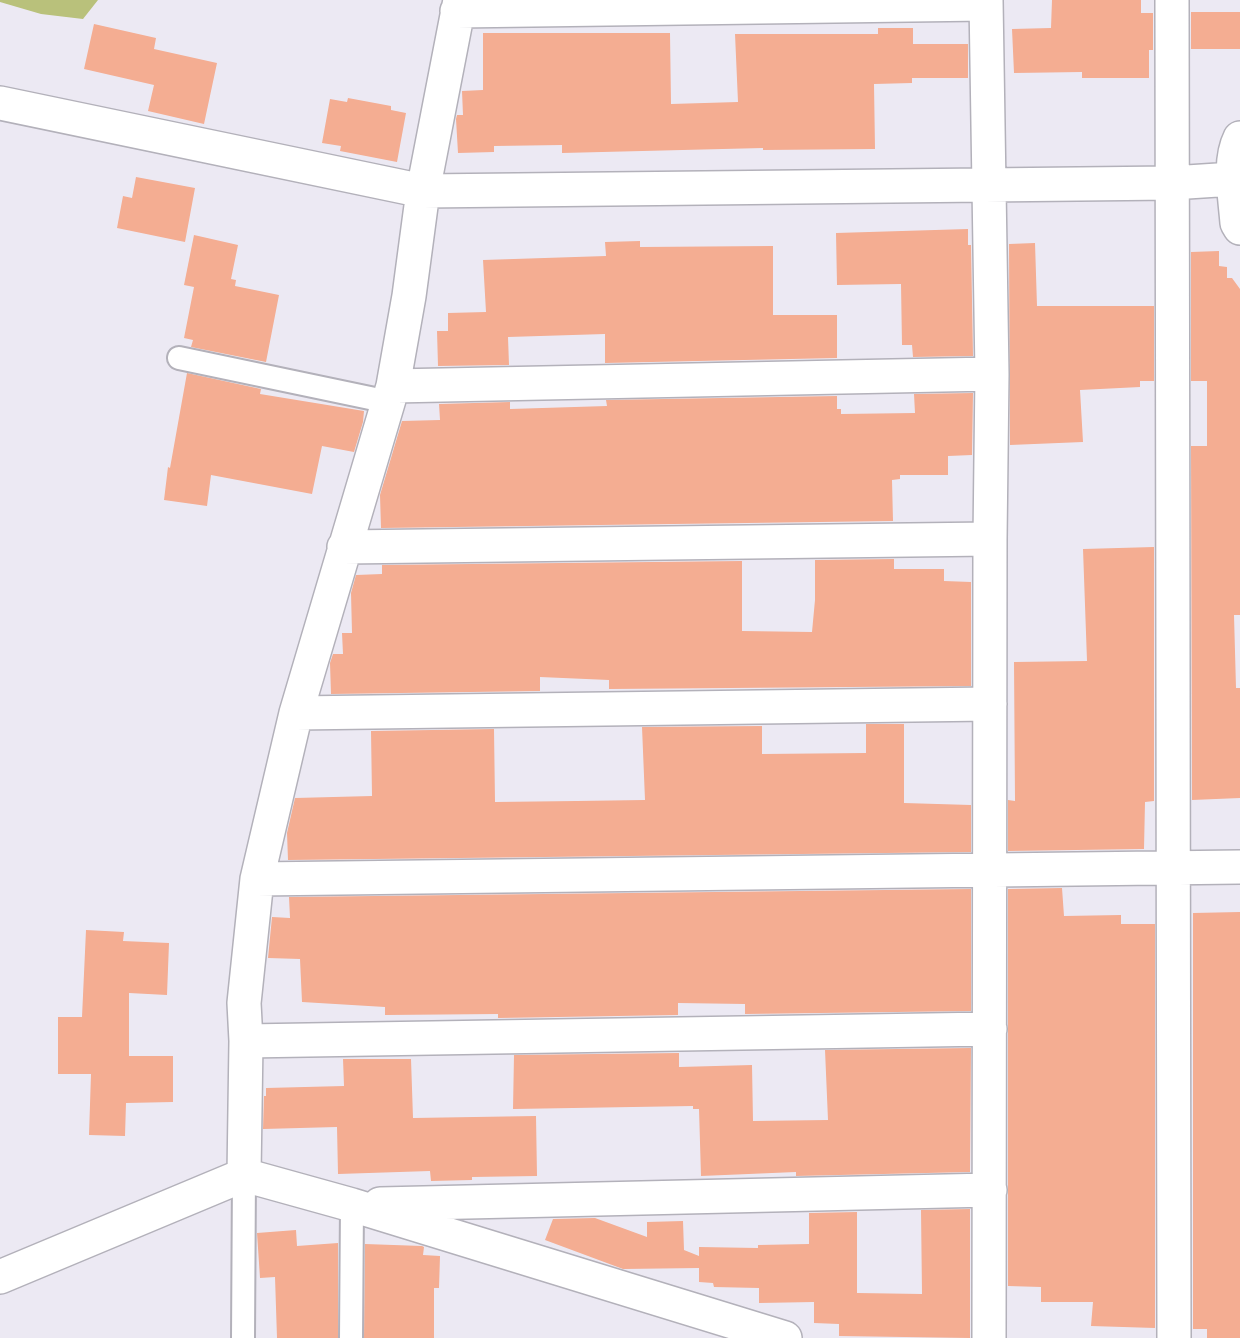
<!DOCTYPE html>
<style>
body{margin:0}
canvas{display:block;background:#ece9f3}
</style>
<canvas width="1240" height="1338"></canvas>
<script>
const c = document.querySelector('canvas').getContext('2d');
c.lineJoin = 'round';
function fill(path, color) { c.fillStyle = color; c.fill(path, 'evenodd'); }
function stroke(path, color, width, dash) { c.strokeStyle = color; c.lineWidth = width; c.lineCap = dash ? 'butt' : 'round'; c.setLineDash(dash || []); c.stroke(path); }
const forest = new Path2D(`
 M0,0H98L83,19L41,14L0,2Z`);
const building = new Path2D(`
 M1052,0H1141V13H1153V50H1149V78H1082V72L1014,73L1012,29L1051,28Z
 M1191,12H1240V49H1191Z
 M94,24L156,38L154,49L217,63L204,124L148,111L154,85L84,69Z
 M878,28H913V44H968V78H912V83L874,84L875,149L763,150V148L562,153V145L494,146V152L458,153L456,119L457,115H463L462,91L483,90V33H670L671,104L738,102L735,34H878Z
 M348,98L391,106V110L406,113L397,162L340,151L341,146L322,143L330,99L347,102Z
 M136,177L195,188L185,242L117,228L123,196L132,198Z
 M968,229V245H971L973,356L913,357L912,345H902L901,284L837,285L836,233Z
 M194,235L238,245L231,279L236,280L235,286L279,295L266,362L191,347L193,340L184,338L194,287L184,285Z
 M640,241V247L773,246V315H837V358L605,363V334L508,337L509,365L438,366L437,331H448V313L486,312L483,260L606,256L605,242Z
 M1035,243L1037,306H1154V381H1140V387L1080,390L1083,442L1010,445L1009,244Z
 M1219,251V266L1227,267V278H1232L1240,289V615H1234L1236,688H1240V798L1192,800L1191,446H1207V381H1191V252Z
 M187,373L261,389L260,394L364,411L363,422L354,452L322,446L312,494L211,475L207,506L164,500L168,467L170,468Z
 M973,393L972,455L948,456V475H900V479L892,480L893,521L381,528L380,495L402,421L440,420L439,404L510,402V409L607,406L606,400L837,396V409H841V414L915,413L914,394Z
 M1154,547V801L1145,802L1144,849L1008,851V800L1015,801L1014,662L1087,661L1083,549Z
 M894,559V569H944V581L971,582V686L609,689V680L540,677V691L331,694L330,663L333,654H343L342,633H352L351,593L356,575L382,574V565L742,561V631L812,632L815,600V560Z
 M866,724H904V803L971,805V852L288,860L287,833L295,798L372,796L371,731L494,729L495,802L577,801L645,800L642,727L762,726V754L866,753Z
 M1062,888L1064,916L1121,915V924H1155V1328L1091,1326L1093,1302H1041V1287L1008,1286V889Z
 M971,889V1011L745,1014V1004L678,1003V1015L498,1018V1014L385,1015V1007L302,1002L300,959L268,958L272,917L290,918L289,897Z
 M1240,912V1338H1207V1329H1193V913Z
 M86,930L124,932L123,941L169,943L167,995L129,993V1056H173V1102L126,1103L125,1136L89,1135L91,1074H58V1017H82Z
 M971,1048L970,1172L796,1176V1172L701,1176L699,1109H693V1106L513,1109L514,1055L679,1053V1067L752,1065L753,1121L828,1120L825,1050Z
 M343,1059H411L413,1118L536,1116L537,1176L472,1177V1180L431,1181L430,1171L338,1174L337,1127L263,1129L264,1096H266V1088L344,1086Z
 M970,1209V1338L839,1336V1324L814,1323V1302L759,1303V1288L714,1287L713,1283L699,1282V1268L623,1269L545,1240L553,1219L595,1218L647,1237V1222L683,1221L684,1250L699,1256V1247L758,1248V1245L809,1244V1213L857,1212V1293L922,1294L921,1210Z
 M296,1230L297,1246L338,1243V1338H277L275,1277L260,1278L257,1233Z
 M365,1244L422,1246L424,1247L423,1255L440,1256L439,1288H434V1338H364Z`);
const service = new Path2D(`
 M179,358L389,402
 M243,1338L244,1175
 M351,1338L352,1205`);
const minor = new Path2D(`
 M986,0L992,374L990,539L989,1338
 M1172,0L1174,1338
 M457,11L986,4
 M0,103L423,191L1172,183L1233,179
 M1240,138C1228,162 1235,196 1237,223L1240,228
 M393,386L992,374
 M344,547L990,539
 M296,713L990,704
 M257,879L1240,867
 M246,1041L990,1029
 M244,1175L246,1041L244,1003L257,879L296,713L393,386L409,296L423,191L460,0
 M380,1204L990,1190
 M0,1277L244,1175L352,1205L785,1338`);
fill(forest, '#b9c17b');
fill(building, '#f4ad92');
stroke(service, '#b3b1ba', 26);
stroke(minor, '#b3b1ba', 36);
stroke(service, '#fff', 22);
stroke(minor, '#fff', 33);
</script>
